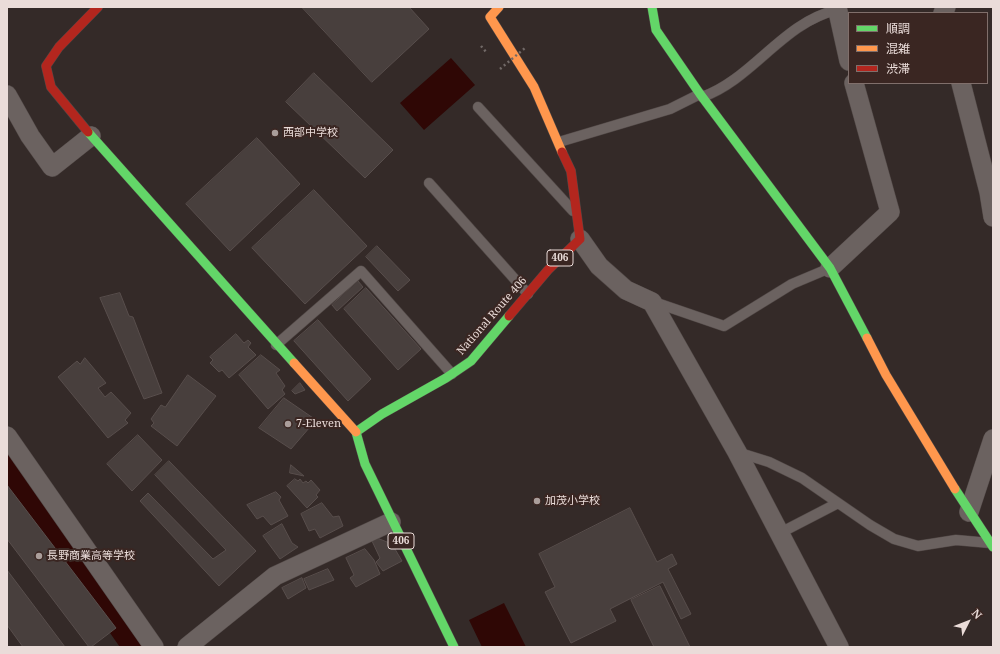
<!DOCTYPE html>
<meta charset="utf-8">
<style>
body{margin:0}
#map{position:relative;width:1000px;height:654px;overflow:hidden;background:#342a28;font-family:"Noto Serif","Noto Sans JP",serif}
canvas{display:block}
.frame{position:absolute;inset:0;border:8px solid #eadcd9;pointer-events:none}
.legend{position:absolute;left:848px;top:12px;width:140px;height:72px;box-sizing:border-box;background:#3a2622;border:1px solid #806f6b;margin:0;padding:5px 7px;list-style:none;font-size:12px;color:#eadcd9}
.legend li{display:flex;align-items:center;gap:8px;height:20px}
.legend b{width:20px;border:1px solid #806f6b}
.north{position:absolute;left:948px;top:602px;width:40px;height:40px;-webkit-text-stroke:3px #3a2622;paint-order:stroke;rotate:48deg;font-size:11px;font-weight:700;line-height:16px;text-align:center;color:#eadcd9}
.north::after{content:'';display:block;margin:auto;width:14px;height:18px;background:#eadcd9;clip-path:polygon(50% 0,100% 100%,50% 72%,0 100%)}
</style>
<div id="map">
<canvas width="1000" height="654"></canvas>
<div class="frame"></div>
<ul class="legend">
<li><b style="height:5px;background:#63d668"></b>順調</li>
<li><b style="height:5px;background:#ff974d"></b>混雑</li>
<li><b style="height:5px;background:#b3261e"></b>渋滞</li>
</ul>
<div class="north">N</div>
</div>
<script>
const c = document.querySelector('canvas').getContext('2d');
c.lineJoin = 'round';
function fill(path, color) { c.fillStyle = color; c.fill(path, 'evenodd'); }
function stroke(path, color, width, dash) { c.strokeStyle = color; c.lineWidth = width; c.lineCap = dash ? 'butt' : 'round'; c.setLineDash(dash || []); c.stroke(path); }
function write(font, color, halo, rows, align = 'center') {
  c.font = font + ' "Noto Serif","Noto Sans JP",serif'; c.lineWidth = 4; c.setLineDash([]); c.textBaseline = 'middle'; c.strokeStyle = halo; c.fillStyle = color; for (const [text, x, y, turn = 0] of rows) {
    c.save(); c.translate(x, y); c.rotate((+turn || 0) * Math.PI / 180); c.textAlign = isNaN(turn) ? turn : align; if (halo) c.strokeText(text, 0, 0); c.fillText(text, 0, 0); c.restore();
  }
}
const water = new Path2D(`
 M451,58L475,85L424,130L400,103Z
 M504,603L526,647H482L469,620Z`);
const river = new Path2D(`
 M7,451L28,487L140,647`);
const building = new Path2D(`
 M302,7H409L429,29L372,82Z
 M314,73L393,150L365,178L286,102Z
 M257,138L300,184L230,251L186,204Z
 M314,190L367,246L305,304L252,248Z
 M377,246L410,280L398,291L366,257Z
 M358,281L363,287L337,311L332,305Z
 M366,288L421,349L398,370L344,309Z
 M120,293L129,316L133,317L162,393L144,399L100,298Z
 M318,320L371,379L348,401L294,341Z
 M236,334L244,343L248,340L251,343L248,347L256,355L229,378L222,370L219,372L210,363L213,360L210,357Z
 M261,355L280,370L276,373L285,386L282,390L285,394L268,409L239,375Z
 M85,358L106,383L98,388L105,397L111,392L131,413L125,420L128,423L108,438L58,377L77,361L80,364Z
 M188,375L216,396L177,446L151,426L154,423L151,419L161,405L165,407Z
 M300,383L305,390L295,394L292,391Z
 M284,398L316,420L291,449L259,428Z
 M138,435L162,460L132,491L107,464Z
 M169,461L256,551L219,586L140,501L148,493L213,559L226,550L155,475Z
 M291,465L304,476L290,473Z
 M295,479L298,481L300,479L303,483L306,481L308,483L311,480L320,490L316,495L318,497L307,508L287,486Z
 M7,485L116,628L91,647H89L7,539Z
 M276,492L281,497L279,500L288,516L271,525L263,516L257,519L247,505Z
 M322,503L333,517L339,516L343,526L320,538L315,529L309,531L301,514Z
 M630,508L657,562L672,554L677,564L668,569L691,614L681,619L663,582L610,609L616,621L571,643L545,592L555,587L539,554Z
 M282,524L292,543L298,547L280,559L263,536Z
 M377,538L392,544L402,561L383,571L376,562L380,558L372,541Z
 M365,549L374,560L380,574L356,587L350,578L354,575L346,558Z
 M328,569L334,580L309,590L304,579Z
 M7,570L65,647H23L7,625Z
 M302,578L306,588L288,599L282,588Z
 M660,586L690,647H654L631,600Z`);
const path = new Path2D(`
 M481,46L487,53`);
const lane = new Path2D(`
 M702,97C753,79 783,22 837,10
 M478,107L573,211
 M559,142L670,109L700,94
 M429,183L528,294
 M654,302L724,326L792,284L830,268
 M276,345L361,271L452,374
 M737,452L769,462L802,478L870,525L894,539L918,546L956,540L990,543
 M780,533L838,503`);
const street = new Path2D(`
 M837,7L849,61
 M943,13L946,7
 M961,83L989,192L993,217
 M7,95L30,136L52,167L91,136
 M580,239L599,266L626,290L652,302L737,452L839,647
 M830,268L890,212L854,83
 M7,436L154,647
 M969,512L993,439
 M187,647L275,576L391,522`);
const fast = new Path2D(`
 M652,7L656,30L700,94L830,268L867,338
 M88,132L294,363
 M955,489L993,547
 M454,647L365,464L356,432L382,414L446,378L471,361L509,316`);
const slow = new Path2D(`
 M499,7L490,17L534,87L562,152
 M867,338L886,375L955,489
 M294,363L356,432`);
const jam = new Path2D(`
 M88,132L51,87L46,66L59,47L98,7
 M509,316L548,270L580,239L571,171L562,152`);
const pathBridge = new Path2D(`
 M500,69L525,48`);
const markers = [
 [275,133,4,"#aa9e9b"],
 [288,424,4,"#aa9e9b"],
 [537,501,4,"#aa9e9b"],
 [39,556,4,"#aa9e9b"]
];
const shields = [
 [560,258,26],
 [401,541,26]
];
const shieldNames = [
 ["406",560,258],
 ["406",401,541]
];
const poiNames = [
 ["西部中学校",283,133],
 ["7-Eleven",296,424],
 ["加茂小学校",545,501],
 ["長野商業高等学校",47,556]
];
const streetNames = [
 ["National Route 406",492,316,-49]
];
fill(water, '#2f0705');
stroke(river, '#2f0705', 33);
fill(building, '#483f3d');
stroke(building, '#584e4c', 1);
stroke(lane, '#514846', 11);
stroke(street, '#514846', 20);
stroke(fast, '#514846', 10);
stroke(slow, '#514846', 10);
stroke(jam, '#514846', 10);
stroke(path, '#716967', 2.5, [2, 3]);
stroke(lane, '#6b6260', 10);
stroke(street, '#6b6260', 19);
stroke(fast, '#63d668', 9);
stroke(slow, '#ff974d', 9);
stroke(jam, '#b3261e', 9);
stroke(pathBridge, '#716967', 2.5, [2, 3]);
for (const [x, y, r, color] of markers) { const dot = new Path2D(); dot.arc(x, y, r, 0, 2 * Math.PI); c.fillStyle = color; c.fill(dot); stroke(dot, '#3a2622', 1.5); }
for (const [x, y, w] of shields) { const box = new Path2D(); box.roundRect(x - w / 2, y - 8, w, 16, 3); c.fillStyle = '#3a2622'; c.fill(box); stroke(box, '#eadcd9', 1); }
write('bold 10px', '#eadcd9', null, shieldNames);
write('11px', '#eadcd9', '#3a2622', poiNames, 'left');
write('11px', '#eadcd9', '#3a2622', streetNames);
</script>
